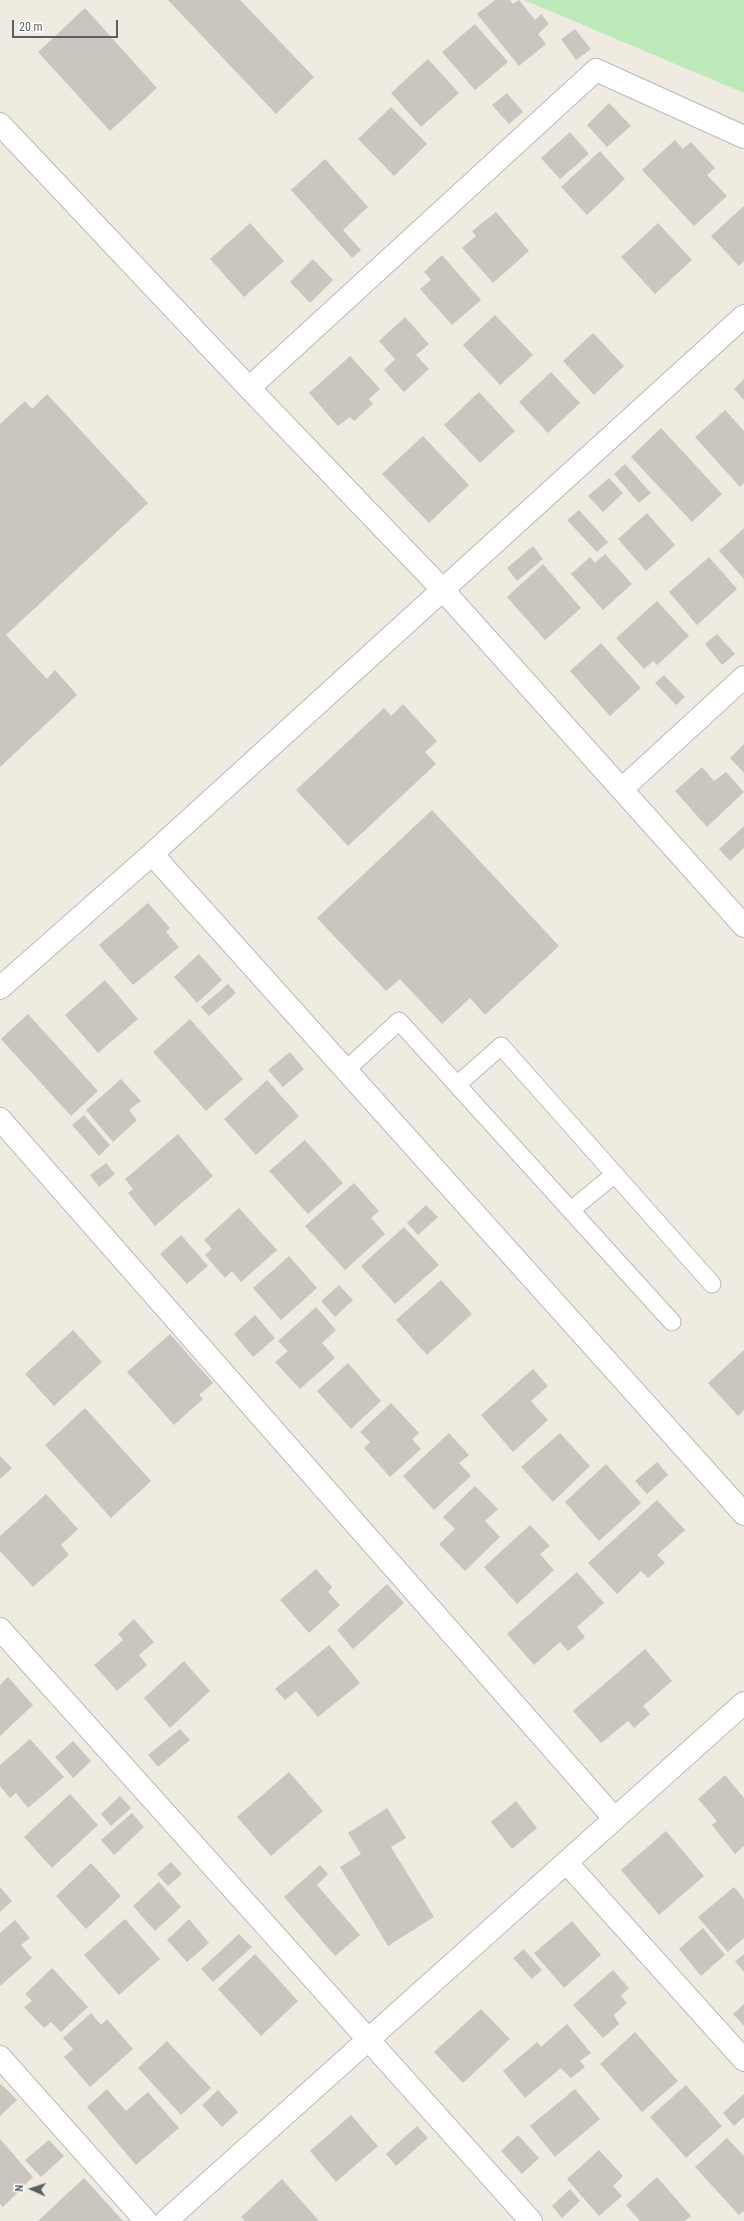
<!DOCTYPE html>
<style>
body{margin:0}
#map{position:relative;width:744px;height:2221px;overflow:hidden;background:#efebe1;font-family:"Roboto Condensed",sans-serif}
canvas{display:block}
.north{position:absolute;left:12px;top:2169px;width:40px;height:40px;-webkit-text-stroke:3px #fff;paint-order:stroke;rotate:273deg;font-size:11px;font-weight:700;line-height:16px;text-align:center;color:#5a5f64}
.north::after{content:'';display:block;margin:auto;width:14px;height:18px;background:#5a5f64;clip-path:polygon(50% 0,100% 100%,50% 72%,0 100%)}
.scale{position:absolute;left:12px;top:20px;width:106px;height:18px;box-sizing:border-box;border:2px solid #5a5f64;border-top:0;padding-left:5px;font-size:12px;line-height:14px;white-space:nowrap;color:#5a5f64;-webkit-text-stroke:3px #fff;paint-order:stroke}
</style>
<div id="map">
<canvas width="744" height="2221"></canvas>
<div class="north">N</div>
<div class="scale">20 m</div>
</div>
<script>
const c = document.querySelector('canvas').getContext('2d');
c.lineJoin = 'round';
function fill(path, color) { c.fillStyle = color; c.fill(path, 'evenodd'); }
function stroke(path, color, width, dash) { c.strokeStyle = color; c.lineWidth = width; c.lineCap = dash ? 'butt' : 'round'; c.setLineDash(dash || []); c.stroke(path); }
const green = new Path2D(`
 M524,0H744V93Z`);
const building = new Path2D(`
 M168,0H240L314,77L276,114Z
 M495,0H510L513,4L519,0L535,20L541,14L549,24L538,34L546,44L519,66L477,14Z
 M85,8L157,88L110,131L38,52Z
 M475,24L508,62L475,90L442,52Z
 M575,29L591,49L576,60L561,39Z
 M428,59L459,93L421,127L391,93Z
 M507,93L523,112L509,124L492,105Z
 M609,103L631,126L607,147L587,125Z
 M391,107L427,144L394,176L358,139Z
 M570,132L589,154L560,179L541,158Z
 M675,140L683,149L691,142L715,168L707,175L727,196L694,226L642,170Z
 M600,151L625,179L587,215L561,187Z
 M325,159L368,207L343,230L361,250L352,258L291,190Z
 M744,206V261L739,266L711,236Z
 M496,212L529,251L493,283L462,248L476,236L472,231Z
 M250,223L284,261L244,297L210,259Z
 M658,223L692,260L655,294L621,257Z
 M442,255L481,300L452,325L420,289L431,280L424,272Z
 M313,259L333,280L310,303L290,282Z
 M495,315L533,355L500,385L463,345Z
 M405,317L429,344L416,355L429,369L404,392L384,370L395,359L379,341Z
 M593,333L624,366L594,395L563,361Z
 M350,356L380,389L369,399L373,404L354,421L350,417L338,426L309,393Z
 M551,372L580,403L548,433L519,402Z
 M744,379V400L734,389Z
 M479,392L515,431L480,463L444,425Z
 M47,394L148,503L6,635L47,679L55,670L77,695L0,767V424L25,401L32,409Z
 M725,410L744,431V483L740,487L695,437Z
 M661,428L722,494L692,522L631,457Z
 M423,436L469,485L429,523L382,474Z
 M625,464L651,493L639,503L614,474Z
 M609,478L623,493L603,512L588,496Z
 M579,510L608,542L597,552L567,520Z
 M647,513L675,545L646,571L618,539Z
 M744,528V579L719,551Z
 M533,546L543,559L517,581L507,568Z
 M605,554L632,584L603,610L571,574L590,557L595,563Z
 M709,557L737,589L697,625L669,592Z
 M543,564L581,608L545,640L507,597Z
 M657,601L689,636L657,665L653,661L644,669L616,638Z
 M717,634L735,654L722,665L705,644Z
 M601,643L641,688L610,716L570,671Z
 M664,675L685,697L676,705L655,683Z
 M403,704L437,741L425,752L436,764L348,846L296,790L384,708L391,716Z
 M744,744V773L730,758Z
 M702,767L714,781L726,772L744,792L707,827L675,791Z
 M432,810L559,946L485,1015L470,998L442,1024L400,979L386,991L317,918Z
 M744,826V848L730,861L719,849Z
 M148,903L170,928L166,932L179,947L133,985L99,945Z
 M199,954L222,980L197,1003L174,977Z
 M105,980L138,1019L98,1053L65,1015Z
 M228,984L236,993L209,1016L201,1007Z
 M28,1014L98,1091L71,1116L1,1039Z
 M190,1019L243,1079L206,1111L153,1052Z
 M290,1052L304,1069L283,1087L268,1070Z
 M121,1079L141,1101L129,1110L137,1120L113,1142L86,1110Z
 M267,1080L299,1116L256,1155L224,1119Z
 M84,1115L110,1145L99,1156L72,1125Z
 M178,1134L213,1176L155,1226L128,1193L133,1189L125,1179Z
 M305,1140L343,1183L308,1214L269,1171Z
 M106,1163L115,1174L99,1187L90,1175Z
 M354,1183L379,1211L371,1218L385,1234L345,1270L305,1226Z
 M426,1205L438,1217L418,1235L407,1223Z
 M239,1208L277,1250L241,1282L232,1271L225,1278L205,1255L212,1249L204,1240Z
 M404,1227L439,1265L395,1304L361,1266Z
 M181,1235L208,1266L187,1284L160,1254Z
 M289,1256L317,1288L281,1320L253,1288Z
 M441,1280L472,1314L427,1355L396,1320Z
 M339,1285L353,1300L335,1317L321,1301Z
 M316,1307L336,1330L322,1343L335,1358L300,1389L275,1362L288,1351L278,1341Z
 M255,1315L275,1338L253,1357L234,1334Z
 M73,1330L102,1362L54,1406L25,1374Z
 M170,1334L213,1383L199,1395L203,1399L174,1425L127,1372Z
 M744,1350V1410L738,1416L708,1383Z
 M348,1363L381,1401L351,1429L317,1391Z
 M533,1369L548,1386L531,1401L548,1420L513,1452L481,1415Z
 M391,1403L419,1433L412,1439L421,1449L390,1477L364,1448L370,1442L360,1432Z
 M85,1408L151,1481L111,1518L45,1445Z
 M449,1433L469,1455L459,1463L471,1476L434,1510L403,1476Z
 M560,1433L590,1466L553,1502L521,1467Z
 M0,1456L12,1468L0,1479Z
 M657,1462L668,1475L647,1494L635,1481Z
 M606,1464L641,1503L599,1541L565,1502Z
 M475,1486L498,1509L485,1521L500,1537L465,1571L439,1544L455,1529L443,1517Z
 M46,1494L78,1529L61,1545L69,1555L33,1587L0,1551V1536Z
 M657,1500L685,1530L657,1555L665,1563L648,1578L641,1571L617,1594L588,1563Z
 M530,1525L550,1546L540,1554L554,1570L517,1604L484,1567Z
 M316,1569L332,1587L328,1592L340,1605L309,1633L280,1600Z
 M577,1572L604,1603L577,1627L585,1637L568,1651L560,1642L534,1665L507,1634Z
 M387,1584L404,1603L353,1649L337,1630Z
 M134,1619L154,1642L139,1655L147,1665L117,1691L94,1665L123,1640L118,1634Z
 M329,1645L360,1683L318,1717L296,1691L285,1700L275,1689Z
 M645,1649L672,1681L643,1706L650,1714L634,1728L628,1721L601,1743L573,1711Z
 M184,1661L210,1691L170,1728L144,1698Z
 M8,1677L33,1705L0,1736V1685Z
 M180,1729L190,1740L158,1767L148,1755Z
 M30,1739L64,1777L28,1808L16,1793L10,1798L0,1786V1765Z
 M73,1741L91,1761L73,1778L55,1757Z
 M289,1772L323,1811L271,1856L237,1817Z
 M725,1775L744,1798V1846L735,1854L712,1825L717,1821L698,1799Z
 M70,1794L98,1825L52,1868L24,1837Z
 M120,1796L131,1808L111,1826L101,1814Z
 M516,1801L537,1828L512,1849L491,1822Z
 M387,1808L406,1838L391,1847L434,1917L388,1946L340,1867L361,1854L348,1833Z
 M132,1813L144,1827L114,1855L101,1840Z
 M666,1831L704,1876L659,1915L621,1870Z
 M171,1862L182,1874L168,1886L157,1874Z
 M91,1863L121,1896L86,1929L56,1896Z
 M320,1865L328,1874L317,1885L360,1935L335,1956L284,1897Z
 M159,1882L181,1907L155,1931L133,1906Z
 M0,1887L12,1901L0,1912Z
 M734,1887L744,1899V1938L728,1952L698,1917Z
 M125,1919L160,1959L119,1995L84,1955Z
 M189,1919L209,1943L187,1962L167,1940Z
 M15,1920L30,1938L21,1945L32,1958L0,1986V1933Z
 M572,1921L601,1955L564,1988L534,1953Z
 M703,1928L725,1955L701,1976L679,1949Z
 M239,1934L252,1947L213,1982L201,1969Z
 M524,1949L542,1970L532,1979L513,1958Z
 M255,1954L298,2001L261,2036L218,1989Z
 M744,1954V1972L735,1961Z
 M52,1968L88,2007L61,2032L51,2022L44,2028L24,2007L32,2001L25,1994Z
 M613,1970L629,1988L621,1996L627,2003L614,2015L619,2024L603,2038L573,2005Z
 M744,2004V2026L733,2014Z
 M481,2009L510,2039L463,2083L434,2052Z
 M91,2013L101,2025L107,2019L133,2049L90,2087L64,2057L73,2049L63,2038Z
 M567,2024L591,2053L580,2061L585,2067L571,2078L561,2068L525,2098L503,2071L537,2042L541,2047Z
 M635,2032L678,2081L642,2112L600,2064Z
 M167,2041L211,2088L181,2115L138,2068Z
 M1,2084L17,2100L0,2116V2085Z
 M686,2085L722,2126L686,2158L650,2117Z
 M107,2089L126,2111L148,2092L179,2128L136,2165L87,2107Z
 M575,2089L600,2119L555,2157L530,2126Z
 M218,2090L238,2112L222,2127L202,2105Z
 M744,2094V2117L734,2126L723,2113Z
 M351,2115L378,2146L336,2182L310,2151Z
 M417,2126L428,2138L396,2166L386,2154Z
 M518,2135L539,2158L522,2174L501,2151Z
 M727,2138L744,2156V2211L739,2215L695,2167Z
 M0,2139L33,2177L3,2207L0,2204Z
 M49,2140L64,2156L41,2177L25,2160Z
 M599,2150L623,2176L613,2186L622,2196L599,2216L567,2179Z
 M657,2177L691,2216L685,2221H640L626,2205Z
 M84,2178L123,2221H38Z
 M282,2179L319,2221H245L241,2217Z
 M570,2189L580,2201L562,2218L552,2206Z`);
const service = new Path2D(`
 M346,1070L399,1021L672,1322
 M457,1085L501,1046L712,1284
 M571,1210L615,1174`);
const minor = new Path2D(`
 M0,124L249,388L442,589L744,926
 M249,388L596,70L744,137
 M622,789L744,677
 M152,854L744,1514
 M0,988L152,854L744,316
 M0,1119L614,1818
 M0,1629L531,2221
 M566,1862L744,2060
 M0,2057L146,2221
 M166,2221L744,1703`);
fill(green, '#bde9bb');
fill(building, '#cac5be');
stroke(service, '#b7babf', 19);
stroke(minor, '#b7babf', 24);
stroke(service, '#fff', 17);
stroke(minor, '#fff', 22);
</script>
